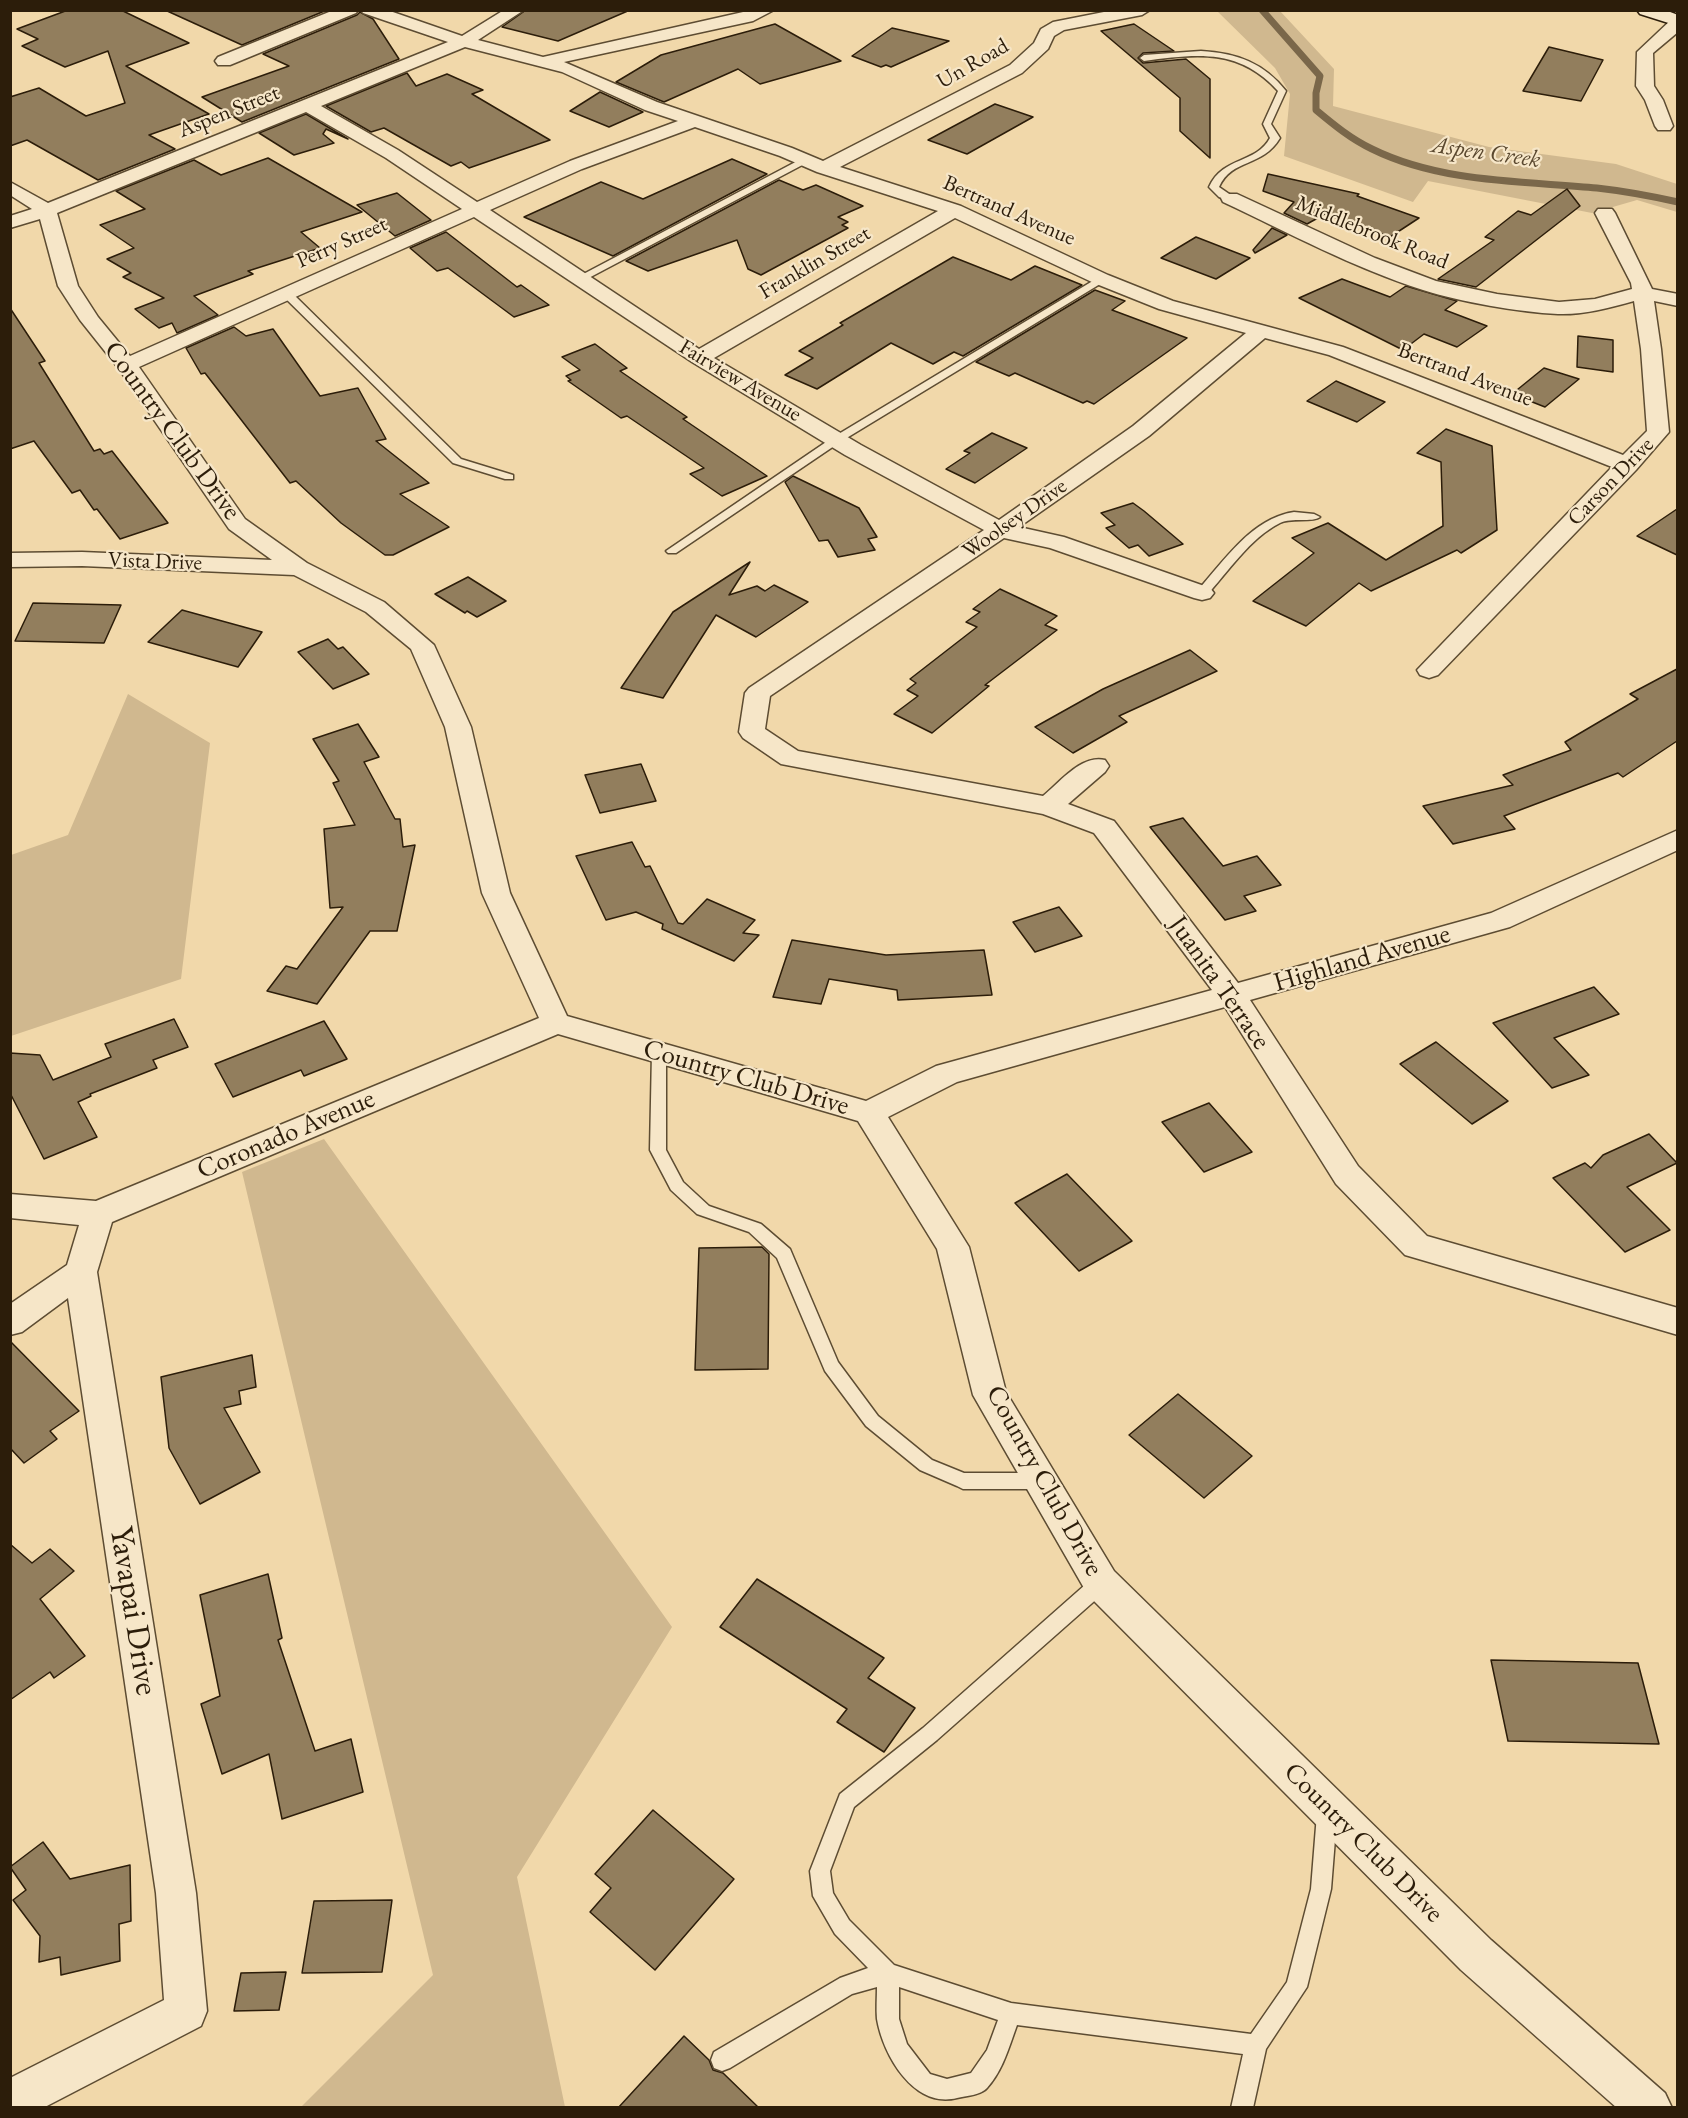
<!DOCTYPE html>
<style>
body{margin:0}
#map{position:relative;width:1688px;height:2118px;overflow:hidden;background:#f1d8aa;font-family:"EB Garamond",serif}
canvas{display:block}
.frame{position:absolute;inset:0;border:12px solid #2c1d0a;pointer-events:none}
</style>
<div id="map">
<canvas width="1688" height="2118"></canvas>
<div class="frame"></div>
</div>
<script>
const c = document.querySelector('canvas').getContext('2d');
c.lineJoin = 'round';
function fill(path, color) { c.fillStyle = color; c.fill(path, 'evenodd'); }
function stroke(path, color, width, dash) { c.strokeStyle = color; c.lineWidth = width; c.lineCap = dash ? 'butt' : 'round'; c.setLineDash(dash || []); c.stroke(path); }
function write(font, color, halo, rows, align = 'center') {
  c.font = font + ' "EB Garamond",serif'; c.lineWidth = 4.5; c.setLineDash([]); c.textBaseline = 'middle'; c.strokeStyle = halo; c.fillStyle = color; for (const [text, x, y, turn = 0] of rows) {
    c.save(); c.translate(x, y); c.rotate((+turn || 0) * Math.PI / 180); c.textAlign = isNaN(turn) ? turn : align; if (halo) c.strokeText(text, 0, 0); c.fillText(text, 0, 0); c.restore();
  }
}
const green = new Path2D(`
 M1217,11H1280L1334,69L1333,106L1489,147L1616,164L1677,184V212L1637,200L1592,213L1428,181L1413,202L1284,156L1290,94L1275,68Z
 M128,694L210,743L181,979L11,1036V855L68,835Z
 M324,1139L672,1627L517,1877L565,2107H301L433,1975L242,1172Z`);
const stream = new Path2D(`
 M1262,10L1320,76L1316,93V110C1334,125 1351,139 1372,149C1441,183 1523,181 1597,188C1624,191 1651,196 1678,202`);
const building = new Path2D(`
 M68,10H121L189,43L126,66L209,114L149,135L175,149L98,180L27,140L10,146V97L39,88L86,116L125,103L108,51L65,67L22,46L38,39L17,29Z
 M165,10H327L242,45Z
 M526,10H630L558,41L502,27Z
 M360,12L373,19L399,59L242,122L202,97L289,66L263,54L357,15Z
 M775,24L841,61L760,84L738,69L664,102L616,82L661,55Z
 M1134,24L1174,51L1143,53L1138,58L1143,63L1186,59L1210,79V158L1180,131V98L1101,31Z
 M892,28L949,41L891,67L886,65L881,67L852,56Z
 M1549,47L1603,60L1581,101L1523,91Z
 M407,73L416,86L447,74L483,90L472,94L550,140L469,168L461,162L451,166L384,128L371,132L326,106Z
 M600,92L643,112L609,127L570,111Z
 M995,104L1033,117L967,154L928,140Z
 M306,114L348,139L326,129L323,134L334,143L294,155L259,133Z
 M268,158L362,212L301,232L320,248L248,271L253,274L194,296L218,315L177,333L172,323L159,328L135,309L164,298L123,277L131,273L107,259L134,248L100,225L145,209L116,191L194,160L221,175Z
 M732,159L767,174L613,256L524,217L601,182L643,199Z
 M1268,174L1359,194L1357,196L1419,218L1390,237L1325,214L1307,224L1284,213L1294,202L1263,191Z
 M779,180L803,190L816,185L863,206L838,217L848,222L842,225L848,228L761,275L748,269L737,240L648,271L626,261Z
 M1567,189L1580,206L1476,287L1438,279L1494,240L1485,237L1518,211L1531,215Z
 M397,193L431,220L395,236L357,205Z
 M1272,228L1287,235L1255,253L1253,250Z
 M446,232L517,287L521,285L549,305L514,317L448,268L437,271L410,248Z
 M1196,237L1250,258L1216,279L1161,258Z
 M953,257L1011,280L1035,266L1082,285L963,356L954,352L933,364L891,343L817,389L785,375L813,358L799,351L843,325L840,323Z
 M1342,279L1390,297L1406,286L1457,301L1445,310L1487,326L1457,347L1424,334L1403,350L1299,298Z
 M1095,290L1125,301L1112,310L1187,338L1094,404L1087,401L1083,403L1015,373L1009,376L976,362Z
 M10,308L45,361L39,363L94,451L100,449L104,454L112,451L168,523L120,539L97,509L94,510L80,490L72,493L34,441L10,449Z
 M234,327L246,336L273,329L320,396L358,388L386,439L376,441L429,483L400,494L449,527L393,555H385L341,523L296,481L290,483L205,373L201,374L186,348Z
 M1578,336L1613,340V372L1577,367Z
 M595,344L627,368L620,371L687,417L683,419L767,476L722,496L690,474L704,468L627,416L621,418L568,381L571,380L566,376L580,370L562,357Z
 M1544,368L1579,379L1545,407L1512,394Z
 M1336,381L1385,402L1357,422L1307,401Z
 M1446,429L1492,446L1497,530L1461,553L1457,550L1371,591L1359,583L1306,626L1253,601L1314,553L1292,538L1328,523L1386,560L1443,526L1441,462L1417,453Z
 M992,433L1027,448L975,483L946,469L970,453L964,451Z
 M793,476L859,508L877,537L868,539L875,550L838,557L828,540L819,541L785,482Z
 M1133,503L1144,511L1183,544L1149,556L1138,545L1129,548L1106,528L1115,525L1101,513Z
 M1677,509V555L1637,536Z
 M750,562L729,595L757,586L765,591L774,585L808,602L756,637L716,615L663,698L621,688L673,612Z
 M468,577L506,601L477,617L467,611L465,613L435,594Z
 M1000,589L1057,616L1045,625L1057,630L985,685L989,686L932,733L894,714L918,696L907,690L916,683L910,679L977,627L966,622L980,612L973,609Z
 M33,603L121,605L104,643L15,641Z
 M182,610L262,632L238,667L148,642Z
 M328,639L338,649L343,647L369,674L333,689L298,652Z
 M1190,650L1217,671L1119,716L1127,722L1073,753L1035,727L1103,689Z
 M1677,669V741L1623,777L1618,773L1504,816L1515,829L1453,844L1423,806L1513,785L1503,775L1571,750L1565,742L1638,699L1630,694Z
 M358,724L379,757L364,762L395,819H400L403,847L415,845L397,931H370L317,1004L267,991L286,966L297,969L343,907L330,908L324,829L355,825L333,783L339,781L313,739Z
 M641,764L656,801L600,813L585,775Z
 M1183,818L1223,866L1257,856L1281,885L1244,896L1256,911L1225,920L1150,827Z
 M632,842L645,867L650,866L678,923L683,924L707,899L755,920L743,933L759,935L734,961L662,929L663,924L636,912L606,920L576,856Z
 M1059,907L1082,936L1035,952L1013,922Z
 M792,940L886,955L984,950L992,995L898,1000L897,990L829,979L821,1004L773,997Z
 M1594,987L1619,1014L1554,1038L1589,1075L1552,1088L1493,1023Z
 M174,1019L188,1047L153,1060L157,1068L90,1094L91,1096L78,1102L97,1137L44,1159L10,1093V1053L40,1055L53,1080L111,1057L105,1044Z
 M324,1021L347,1059L304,1076L301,1070L233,1097L215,1064Z
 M1436,1042L1508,1101L1472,1124L1400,1064Z
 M1209,1103L1252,1152L1204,1172L1162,1122Z
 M1649,1134L1677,1163L1627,1187L1670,1230L1625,1252L1553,1178L1585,1163L1591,1168L1603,1155Z
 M1067,1174L1132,1241L1079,1271L1015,1203Z
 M762,1247L769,1254L768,1369L695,1370L699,1248Z
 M10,1341L79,1411L50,1431L57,1439L24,1463L10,1448Z
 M252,1355L256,1387L239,1391L241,1404L224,1408L260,1472L200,1504L169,1448L161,1377Z
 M1178,1394L1252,1456L1204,1498L1129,1435Z
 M10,1544L32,1563L50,1549L74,1571L40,1599L85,1656L54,1678L50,1672L10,1700Z
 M268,1574L282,1638L278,1640L315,1751L351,1739L363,1792L282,1819L269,1754L222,1774L201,1704L220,1696L200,1595Z
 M757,1579L884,1658L868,1678L915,1708L884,1752L837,1722L847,1709L720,1627Z
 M1491,1660L1638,1663L1659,1744L1508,1741Z
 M653,1810L734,1879L655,1970L590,1912L611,1888L595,1874Z
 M43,1842L70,1879L130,1865L131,1921L119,1924L120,1961L61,1975L60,1957L39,1962L40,1936L13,1900L26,1890L10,1867Z
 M392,1900L382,1972L302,1973L314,1901Z
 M286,1972L279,2010L234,2011L241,1973Z
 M684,2036L709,2060L713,2070L723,2073L759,2108H618Z`);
const lane = new Path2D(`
 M1201,51C1237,53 1264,63 1286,91L1271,124L1280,138C1262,168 1232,158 1219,187L1235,198L1230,201L1219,197L1209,187C1223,156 1256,164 1270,138L1263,124L1278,91C1239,48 1197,54 1144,61L1140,58L1144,55Z
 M805,157L810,160L808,162L583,281L574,279Z
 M1101,276L1106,279L1105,281L840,442L676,553H668L666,551L832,438Z
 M283,292H291L461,459L513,475V479H505L453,463L283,296Z
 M1294,512L1314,514L1320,517C1312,523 1292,517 1280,523C1250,538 1228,572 1206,596H1198V590C1224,561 1252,518 1294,512Z
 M659,1047L664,1048L666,1052V1150L683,1182L709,1206L761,1224L790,1249L838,1362L878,1416L932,1460L964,1473H1039L1045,1476L1048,1481L1045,1486L1039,1489H963L957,1486L920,1470L866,1426L825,1371L777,1258L749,1232L697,1214L671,1190L650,1150L652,1052L654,1048Z
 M1101,1575L1108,1577L1110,1583L1108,1589L937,1740L854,1807L830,1871L833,1893L849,1920L894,1965L1011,2003L1251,2034L1287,1982L1311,1889L1317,1814L1320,1807L1327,1804L1334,1807L1337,1814L1331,1889L1307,1987L1266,2049L1253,2108H1231L1243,2054L1017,2025C1009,2047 1003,2070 987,2088C981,2095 966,2096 957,2098C914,2109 883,2055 877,2019C876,2009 877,1997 877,1987L852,1994L730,2068L722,2071L714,2068L711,2060L714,2052L840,1978L868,1968L835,1934L813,1896L810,1871L840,1794L923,1728L1094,1577ZM899,1987L998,2020L987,2050L971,2073L947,2079L930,2074L907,2044L899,2019Z`);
const street = new Path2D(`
 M334,10H358L356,13L230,65H218L215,61L218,57Z
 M361,10H387L462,36L504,10H524L478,40L543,57L752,10H774L753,21L564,62L657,102L792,148L823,161L1010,65L1034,43L1041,29L1053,22L1114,10H1150L1142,15L1064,30L1054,36L1048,49L1022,73L840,167L961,206L1108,275L1173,301L1343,347L1623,455L1647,431L1641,349L1634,301C1609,308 1583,315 1558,314C1518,312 1461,302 1423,290C1354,268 1289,233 1223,202L1221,198L1223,194H1237L1375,258L1436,281L1497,294L1559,302L1595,299L1632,289L1631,283L1595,213L1598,209H1612L1615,213L1652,289L1678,294V306L1654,301L1661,349L1669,432L1636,470L1438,675L1429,678L1420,675L1417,670L1612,467L1329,355L1265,338L1149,436L1019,527L1064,537L1210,588L1214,593L1210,598L1202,600L1194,598L1050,548L1004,538L770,696L765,729L798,751L1043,796C1060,782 1082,754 1105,760L1109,766L1105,772L1068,804L1114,821L1238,983L1491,913L1678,830V850L1510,927L1250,1000L1358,1166L1427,1236L1678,1308V1335L1405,1255L1336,1184L1225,1007L957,1082L888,1117L969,1247L1006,1392L1114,1571L1491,1940L1665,2093L1672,2108H1617L1461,1970L1088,1595L973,1395L937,1249L858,1121L558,1034L112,1222L97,1272L196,1893L207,2011L201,2026L43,2108H10V2078L164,2000L156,1893L68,1298L22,1332L10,1335V1304L67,1265L79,1225L10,1218V1194L96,1201L539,1018L482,893L445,727L411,649L366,612L294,575L82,566L10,567V553L82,552L272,560L229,529L119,369L80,320L58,286L40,219L10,228V216L32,209L10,195V182L48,203L448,42L363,13ZM465,47L562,72L645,110L678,121L570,161L477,202L398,150L321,106ZM306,112L386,158L462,209L130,356L98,317L78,286L57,213ZM695,127L780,156L817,172L938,211L699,349L490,210L582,169ZM474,217L692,362L845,455L984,530L749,688L745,693L739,732L743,738L781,764L1043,814L1094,833L1212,990L936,1066L866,1101L567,1016L510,893L471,727L434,645L384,602L307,563L245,519L139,367ZM955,218L1094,283L1159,309L1246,333L1133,426L999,520L861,445L714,358Z
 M1678,18V32L1653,53L1654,86L1663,100L1673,126L1670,130H1658L1655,126L1645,100L1636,86L1637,52L1672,19Z`);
const secondary = new Path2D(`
 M1637,10H1665L1678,15V26L1640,14Z`);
const farStreetnames = [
 ["Un Road",973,64,-30],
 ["Aspen Street",229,112,-22],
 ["Bertrand Avenue",1009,211,24],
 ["Middlebrook Road",1372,233,22],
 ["Perry Street",342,243,-24],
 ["Franklin Street",815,263,-30],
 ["Bertrand Avenue",1465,375,21],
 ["Fairview Avenue",740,381,31],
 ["Carson Drive",1611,482,-46],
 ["Woolsey Drive",1015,519,-35],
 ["Vista Drive",155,562,2]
];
const farWaternames = [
 ["Aspen Creek",1486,153,8]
];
const streetNames = [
 ["Country Club Drive",172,431,54],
 ["Highland Avenue",1362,959,-16],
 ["Juanita Terrace",1219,983,55],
 ["Country Club Drive",746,1078,16],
 ["Coronado Avenue",286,1135,-23],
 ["Country Club Drive",1044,1481,61],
 ["Country Club Drive",1363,1843,45]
];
const nearStreetnames = [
 ["Yavapai Drive",133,1611,81]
];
fill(green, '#d0b88f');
stroke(stream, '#7a674a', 7);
fill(building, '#927e5d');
stroke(building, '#2c1d0a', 1.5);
stroke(lane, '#5d4c32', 3);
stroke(street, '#5d4c32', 3);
stroke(secondary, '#2c1d0a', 3);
fill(lane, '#f6e6c8');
fill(street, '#f6e6c8');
fill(secondary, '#f6e6c8');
write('22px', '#2c1d0a', '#f6e6c8', farStreetnames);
write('italic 24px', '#5a482f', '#f6e6c8', farWaternames);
write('27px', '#2c1d0a', '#f6e6c8', streetNames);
write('33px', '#2c1d0a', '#f6e6c8', nearStreetnames);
</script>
